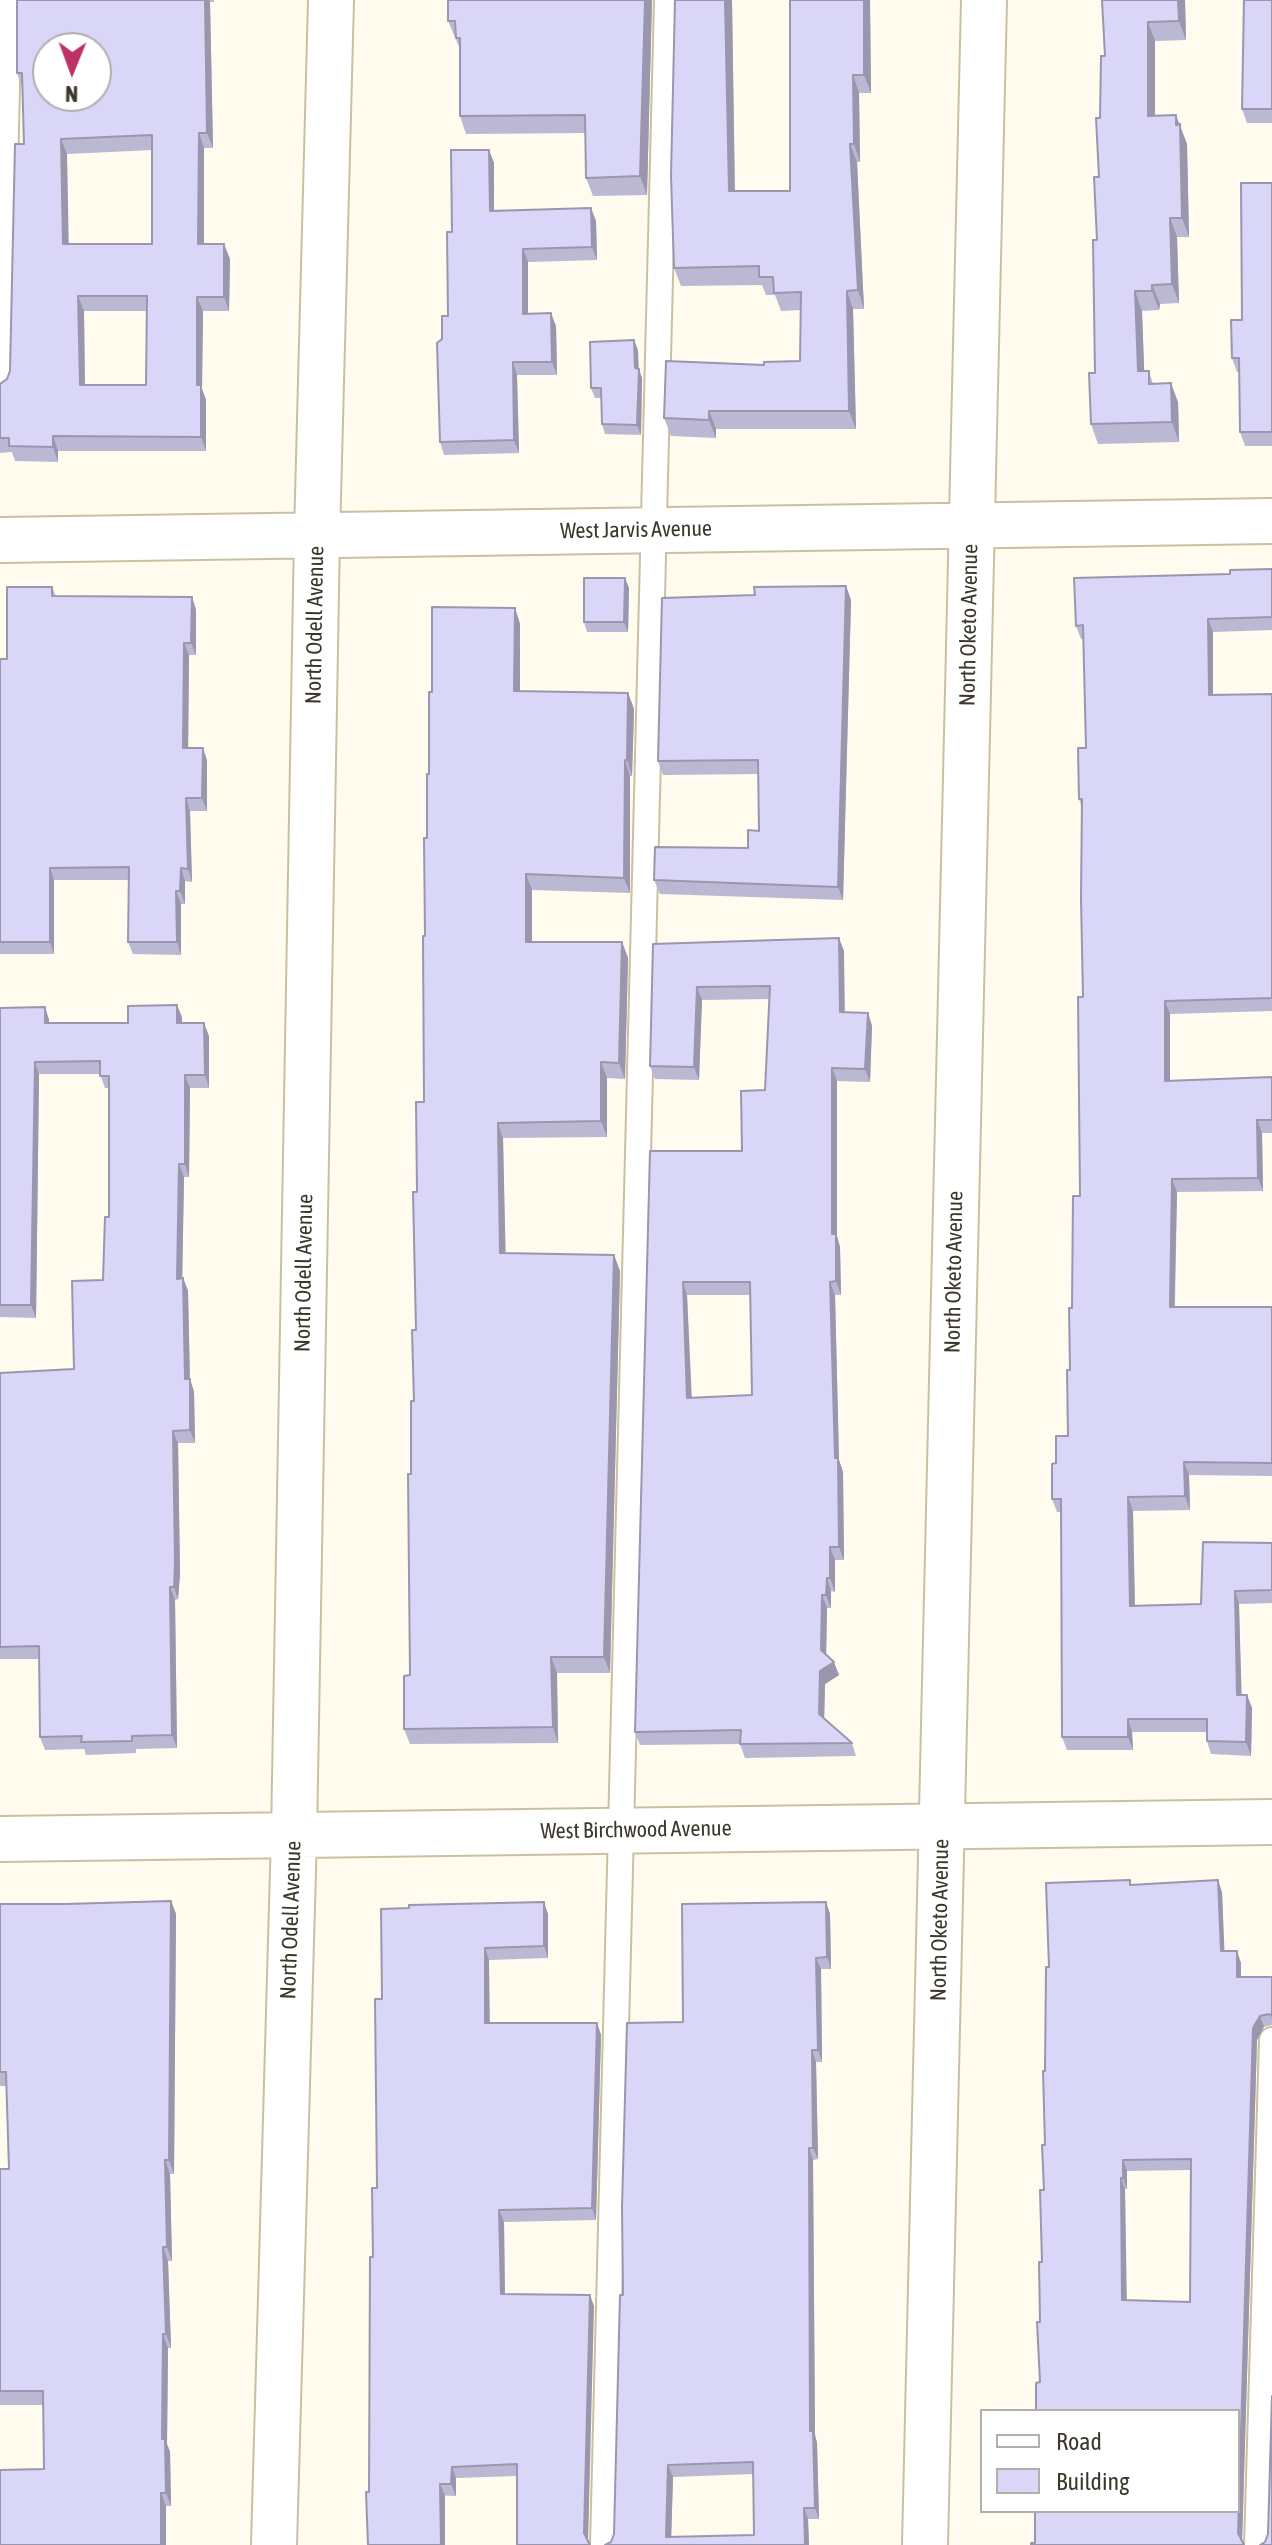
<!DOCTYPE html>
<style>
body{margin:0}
#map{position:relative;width:1272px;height:2545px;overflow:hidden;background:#fffbee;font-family:"Asap Condensed",sans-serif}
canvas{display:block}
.legend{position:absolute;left:980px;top:2409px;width:260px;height:104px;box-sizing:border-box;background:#fff;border:2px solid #b1afaa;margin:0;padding:10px 14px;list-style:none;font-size:24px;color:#3b372a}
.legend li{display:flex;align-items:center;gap:16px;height:40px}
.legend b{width:40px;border:2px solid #b1afaa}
.north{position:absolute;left:32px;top:32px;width:80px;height:80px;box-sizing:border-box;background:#fff;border:2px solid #b1afaa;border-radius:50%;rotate:181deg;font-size:22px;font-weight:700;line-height:32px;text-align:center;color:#3b372a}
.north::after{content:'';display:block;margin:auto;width:28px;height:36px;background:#bd3166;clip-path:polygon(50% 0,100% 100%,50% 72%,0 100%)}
</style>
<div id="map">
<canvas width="1272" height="2545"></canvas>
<ul class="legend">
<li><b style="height:10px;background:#fff"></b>Road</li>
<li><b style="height:22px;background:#dad6f7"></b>Building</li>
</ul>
<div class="north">N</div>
</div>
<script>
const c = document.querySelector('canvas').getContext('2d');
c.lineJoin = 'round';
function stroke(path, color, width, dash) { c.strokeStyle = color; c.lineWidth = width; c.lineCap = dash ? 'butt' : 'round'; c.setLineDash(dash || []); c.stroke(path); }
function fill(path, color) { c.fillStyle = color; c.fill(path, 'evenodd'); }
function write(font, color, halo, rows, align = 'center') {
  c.font = font + ' "Asap Condensed",sans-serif'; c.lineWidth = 6; c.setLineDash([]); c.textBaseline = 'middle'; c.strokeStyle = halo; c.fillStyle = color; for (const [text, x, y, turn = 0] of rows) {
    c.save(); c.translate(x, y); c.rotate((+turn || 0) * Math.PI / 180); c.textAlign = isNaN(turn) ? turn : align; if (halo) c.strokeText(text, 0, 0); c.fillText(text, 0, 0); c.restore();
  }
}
const service = new Path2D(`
 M0,385L9,0
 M603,2545L667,0
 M1257,2545L1272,2040`);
const minor = new Path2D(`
 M0,540L1272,521
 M0,1839L1272,1822
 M274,2545L294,1835L317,535L331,0
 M925,2545L984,0`);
const wall = new Path2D(`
 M17,0H214V2H210L213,148H204V244L230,259L229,311H203L202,389L206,400V451H58V462L15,461L12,452L0,453V384L7,379L10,371L24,144L22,87L17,73ZM152,150V244H68L67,154ZM84,311H147L146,385H85Z
 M448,0H652L647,195L593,196L586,178V133L466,134L460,116V49L448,21Z
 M675,0H732L735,191H790V0H870L871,93H859L860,162H857L864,309H853L856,429H716V438L671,436L664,418L764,365L800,361L801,310L781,311L775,295H766L762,285L681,286L674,268Z
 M1102,0H1185L1186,40L1155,41V116L1179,124L1187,144L1189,237H1177L1179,303L1160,304L1159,310L1142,311L1144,371H1149L1153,384L1178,402L1179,442L1098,444L1091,424L1095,373L1100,118L1105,56Z
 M1272,0V123H1247L1242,109Z
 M489,150L494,163V211L596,221L597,260L528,262V314L556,326L557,375H517L519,453L444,455L440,442L442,339L448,316L452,232Z
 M1272,183V446H1245L1240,432L1239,372H1237L1232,358Z
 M638,350V369L642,378L641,435L605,434L602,424L601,398H595L591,388Z
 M1272,569V630L1213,632V695L1272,694V1011L1170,1014V1081L1272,1077V1133H1262L1263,1191L1177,1192L1175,1307H1272V1476L1189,1475L1190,1510L1133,1511L1135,1605L1201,1604L1272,1543V1603L1239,1604L1241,1695H1247L1252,1708L1251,1756L1211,1754L1207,1741V1732H1132L1133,1750H1067L1062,1737L1061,1512H1057L1052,1499L1056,1463L1068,1436L1072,1308L1080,1196L1083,997L1082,808L1079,799L1086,748L1083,639H1081L1076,626L1230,574Z
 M625,578L629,588L628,632H587L584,622Z
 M846,586L851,600L843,900L660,894L654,880L748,848L759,831L758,774L663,775L658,761L755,595Z
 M52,587L56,596L192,597L196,610V655H189L188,748L207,760V811H190L192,882L185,881V904H181V955L133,954L128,942L129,880H54V954H0V659H7Z
 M515,608L520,624V692L628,693L634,709L632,776H630V893L532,890V942H622L628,958L625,1079L607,1078V1137L503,1138L505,1254L614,1255L620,1271L610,1673H557L558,1743L410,1744L404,1729L410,1675L411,1474L414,1401L417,1192L424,1102L427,838L432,692Z
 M653,944L844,951V1012L868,1013L872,1026L870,1082L837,1081V1236L840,1247L841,1295H835L839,1460L843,1472L844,1560H835V1592L831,1591V1608H827L826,1655L839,1675L825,1684L824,1718L852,1743L856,1756L745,1758L740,1744L640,1745L635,1732L650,1151H742L765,1090L769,999L702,1000L699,1080L655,1079L650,1066ZM687,1295H750L752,1395L692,1398Z
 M45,1007L49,1020V1023H128L182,1017V1023L209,1036V1088H190L189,1177H184L182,1278H183L188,1291L190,1379L194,1392L195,1443H178L180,1574L178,1599L175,1600L177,1748L136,1749V1753L86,1755L84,1749L45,1750L40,1737L39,1659H0V1373L74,1369L103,1280L109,1217V1088H105L100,1074H39L36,1318L0,1317V1008Z
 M1132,1885L1222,1892L1224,1951L1241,1963V1977H1272V2025L1264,2027L1257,2040L1242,2541L1035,2543L1040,2382V2322L1042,2262L1045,2071L1049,1967ZM1191,2170L1190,2302L1126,2300L1125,2189H1127V2171Z
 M171,1901L176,1914L174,2174H170L172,2261H168L171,2348H168L167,2444L170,2452L171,2506H166L44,2469L43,2405H0V2169H9L6,2086H0V1904H65Z
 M826,1902L830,1914L831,1969H821L822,2062H816L818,2159L813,2160L815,2435L817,2443L819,2519H808L809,2545H605L611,2542L614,2534L623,2295L683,2022ZM753,2474L754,2535L671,2537L673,2477Z
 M409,1908L548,1914V1958L489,1960V2023H597L601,2035L596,2220L504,2222L505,2294L594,2306L517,2476L456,2478V2496L369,2492L373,2257L377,2188L382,1999Z`);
const shadedWall = new Path2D(`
 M205,0H209L210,2L213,148L207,133Z
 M645,0H652L647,195L640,176Z
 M725,0H732L735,209L729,191Z
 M864,0H870L871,93L864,75Z
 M1178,0H1185L1186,40L1179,21Z
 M1148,22L1155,41V135L1148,116Z
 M853,75L859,93L860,162L854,144Z
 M1176,115L1187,144L1189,237L1182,218Z
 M199,133L204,148V259L198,244Z
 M61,139L67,154L69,258L63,244Z
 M850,144L857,162L864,309L858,290Z
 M489,150L494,163V224L490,211Z
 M591,208L596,221L597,260L592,247Z
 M1170,218L1177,237L1179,303L1172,284Z
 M224,244L230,259L229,311L224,297Z
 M523,249L528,262V327L523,314Z
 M1152,285L1160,304L1159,310L1152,291Z
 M847,291L853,309L856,429L849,411Z
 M1135,291L1142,311L1145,391L1138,371Z
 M78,296L84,311L85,400L80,385Z
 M197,297L203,311L202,389L206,400V451L201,437L197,385Z
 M551,313L556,326L557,375L552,362Z
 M634,340L638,350L639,378L635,368Z
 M513,362L517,375L519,453L514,440Z
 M639,369L642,378L641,435L637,425Z
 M1171,383L1178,402L1179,442L1172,422Z
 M709,411L716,429V438L709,420Z
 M53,436L58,451V462L53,447Z
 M625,578L629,588L628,632L624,622Z
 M846,586L851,600L843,900L838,887Z
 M192,597L196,610V655L191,643Z
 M515,608L520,624V707L514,691Z
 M1208,619L1213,632V708L1209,695Z
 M184,643L189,655L188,760L183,748Z
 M628,693L634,709L632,776L627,760Z
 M203,748L207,760V811L202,798Z
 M625,760L630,776V893L624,878Z
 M186,798L190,811L192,882L188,869Z
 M50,868L54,880V954L50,942Z
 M181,868L185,881V904L180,891Z
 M526,874L532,890V958L526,942Z
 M176,891L181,904V955L177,942Z
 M839,938L844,951L845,1025L840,1012Z
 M622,942L628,958L625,1079L619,1063Z
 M697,987L702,1000L699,1080L694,1067Z
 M1165,1001L1170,1014V1094L1165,1081Z
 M177,1005L182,1017V1036L177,1023Z
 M45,1007L49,1020V1036L45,1023Z
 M868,1013L872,1026L870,1082L865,1069Z
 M204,1023L209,1036V1088L205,1075Z
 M35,1062L39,1074L36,1318L31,1305Z
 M601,1062L607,1078V1137L601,1121Z
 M832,1068L837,1081V1236L840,1247L841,1295L836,1281L832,1234Z
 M185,1075L190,1088L189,1177L185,1164Z
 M1257,1120L1262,1133L1263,1191L1258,1178Z
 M498,1123L503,1138L506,1269L500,1253Z
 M179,1164L184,1177L182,1291L177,1279Z
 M1172,1179L1177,1192L1174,1320L1170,1307Z
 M614,1255L620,1271L610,1673L604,1657Z
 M183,1278L188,1291L190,1387V1379L194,1392L195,1443L190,1430L185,1379Z
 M683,1282L687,1295L692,1411L687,1398Z
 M830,1282L835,1295L839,1460L843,1472L844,1560L839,1547L835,1458Z
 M173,1431L178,1443L180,1574L178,1599L174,1587Z
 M1184,1462L1189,1475L1190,1510L1185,1496Z
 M1128,1497L1133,1511L1135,1619L1130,1606Z
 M830,1547L835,1560V1592L830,1578Z
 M827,1578L831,1591V1608L826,1595Z
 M170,1587L175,1600L177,1748L172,1735Z
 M1235,1591L1239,1604L1242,1708L1237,1695Z
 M822,1595L827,1608L826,1663L821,1650Z
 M551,1657L557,1673L558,1743L553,1727Z
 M834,1662L839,1675L825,1684L824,1727L819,1714L820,1671Z
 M1247,1695L1252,1708L1251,1756L1246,1742Z
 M1128,1719L1132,1732L1133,1750L1128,1737Z
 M1218,1880L1222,1892L1225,1963L1221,1951Z
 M171,1901L176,1914L174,2174L169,2160Z
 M544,1902L548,1914V1958L544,1946Z
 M826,1902L830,1914L831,1969L827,1957Z
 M485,1948L489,1960L490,2034L485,2023Z
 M1237,1951L1241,1963V1988L1237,1977Z
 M816,1958L821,1969L822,2062L818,2050Z
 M1260,2016L1264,2027L1257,2040L1242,2545L1238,2533L1253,2028Z
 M597,2023L601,2035L596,2220L592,2208Z
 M812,2050L816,2062L818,2159L813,2148Z
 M809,2148L813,2160L815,2435L817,2443L819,2519L815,2508L810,2431Z
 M165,2160L170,2174L172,2261L167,2247Z
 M1123,2160L1127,2171V2189L1123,2178Z
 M1121,2178L1125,2189L1127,2311L1122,2300Z
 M499,2210L504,2222L505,2306L501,2294Z
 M163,2247L168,2261L171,2348L166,2334Z
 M590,2295L594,2306L588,2545L584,2533Z
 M163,2334L168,2348L167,2444L170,2452L171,2506L166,2493L162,2439Z
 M668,2465L673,2477L671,2545L666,2537Z
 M452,2467L456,2478V2496L451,2484Z
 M440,2484L445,2496V2545H441Z
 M161,2493L166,2506V2545H161Z
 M804,2508L808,2519L809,2545H805Z`);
const building = new Path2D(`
 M17,0H205L207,133H199L198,244H224V297H197V385H201V437L53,436V447L9,446V438H0V384L7,379L10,371L15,144H24L22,73H17ZM48,48H96V96H48ZM152,135V244H63L61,139ZM78,296H147L146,385H80Z
 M448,0H645L640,176L586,178L585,115L460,116V38H456L455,21H448Z
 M675,0H725L729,191H790V0H864V75H853L854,144H850L858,290L847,291L849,411H709V420L664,418L666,361L764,365V362L800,361L801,292L774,293L773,277H759V266L674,268L671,176Z
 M1102,0H1178L1179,21L1148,22V116L1176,115V125L1180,124L1182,218H1170L1172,284L1152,285V291H1135L1138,371H1149V384L1171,383L1172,422L1091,424L1089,373H1095L1093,240H1097L1094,177H1099L1096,118H1100L1101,56H1105Z
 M1244,0H1272V109H1242Z
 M451,150H489L490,211L591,208L592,247L523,249V314L551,313L552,362H513L514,440L440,442L437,343L442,339V316H448L447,232H452Z
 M1241,183H1272V432H1240L1239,358H1232L1231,320H1242Z
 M634,340L635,368L639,369L637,425L602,424L601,388H591L590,342Z
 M1272,569V617L1208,619L1209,695L1272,694V998L1165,1001V1081L1272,1077V1120H1257L1258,1178L1172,1179L1170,1307H1272V1463L1184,1462L1185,1496L1128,1497L1130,1606L1201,1604L1203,1542L1272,1543V1590L1235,1591L1237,1695H1247L1246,1742L1207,1741V1719H1128V1737H1062L1061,1499H1052V1464L1056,1463V1436H1068L1067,1370H1070L1069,1308H1072L1073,1196H1080L1078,997H1083L1081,899L1082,799H1079L1078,748H1086L1083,625L1076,626L1074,578L1230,574V570Z
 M584,578H625L624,622H584Z
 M846,586L838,887L654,880L655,847L748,848V830L759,831L758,760L658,761L662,598L755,595L754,587Z
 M7,587H52V596L192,597L191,643H184L183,748H203L202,798H186L188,869L181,868L180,891H176L177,942H128L129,867L50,868V942H0V659H7Z
 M432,607L515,608L514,691L628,693L627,760H625L624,878L526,874V942H622L619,1063L601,1062V1121L498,1123L500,1253L614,1255L604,1657H551L553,1727L404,1729V1676L410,1675L408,1474H411V1401H414L412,1330H416L413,1192H417L416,1102H424L423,936H425L424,838H427V774H429V692H432Z
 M839,938L840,1012L868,1013L865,1069L832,1068V1234H836V1281L830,1282L835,1458H838L839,1547H830V1578H827L826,1595H822L821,1650L834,1662L820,1671L819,1714L852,1743L740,1744L741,1730L635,1732L650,1151H742L741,1091L765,1090L770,986L697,987L694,1067L650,1066L653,944ZM683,1282H750L752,1395L687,1398Z
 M177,1005V1023H204L205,1075H185V1164H179L177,1279L183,1278L185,1379H190V1430L173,1431L175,1562L174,1587H170L172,1735L132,1736V1741L81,1742L82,1736L40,1737L39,1646L0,1647V1373L74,1369L72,1281L103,1280L105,1217H109V1076H100V1061L35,1062L31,1305H0V1008L45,1007V1023H128V1006Z
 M1130,1880V1885L1218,1880L1221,1951H1237V1977H1272V2016L1269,2014L1260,2016L1253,2028L1238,2533L1244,2545H1031V2543H1035V2511H1238V2411H1036V2383L1040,2382L1037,2322H1040L1039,2262H1042L1040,2190H1044L1042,2145H1045L1043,2071H1045L1046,1967H1049L1046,1883ZM1191,2159L1190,2302L1122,2300L1121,2178H1123V2160Z
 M171,1901L169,2160H165L167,2247H163L166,2334H163L162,2439H165L166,2493H161V2545H0V2470L44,2469L43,2391H0V2169H9L6,2072H0V1904H65Z
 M544,1902V1946L485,1948V2023H597L592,2208L499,2210L501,2294L590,2295L584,2533L590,2545H517V2464L452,2467L451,2484H440L441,2545H368L366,2492H369L370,2257H373L372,2188H377L375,1999H382L381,1909L409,1908V1905Z
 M826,1902L827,1957L816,1958L818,2050H812L813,2148H809L810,2431H813L815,2508H804L805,2545H605L611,2542L614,2534L620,2295H623L622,2207L627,2023L683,2022L682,1904ZM753,2462L754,2535L666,2537L668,2465Z
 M1272,2396V2545H1260L1265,2542L1268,2534Z`);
const streetNames = [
 ["West Jarvis Avenue",636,530,-1],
 ["North Odell Avenue",315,625,-89],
 ["North Oketo Avenue",969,625,-89],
 ["North Oketo Avenue",954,1272,-89],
 ["North Odell Avenue",304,1273,-89],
 ["West Birchwood Avenue",636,1830,-1],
 ["North Odell Avenue",291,1920,-88],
 ["North Oketo Avenue",940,1920,-89]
];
stroke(service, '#cac0a1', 28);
stroke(minor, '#cac0a1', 48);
stroke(service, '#fff', 24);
stroke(minor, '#fff', 44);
fill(wall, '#bbb8d4');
fill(shadedWall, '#9996ad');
fill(building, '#dad6f7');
stroke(building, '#9996ad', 2);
write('22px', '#3b372a', '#fff', streetNames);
</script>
